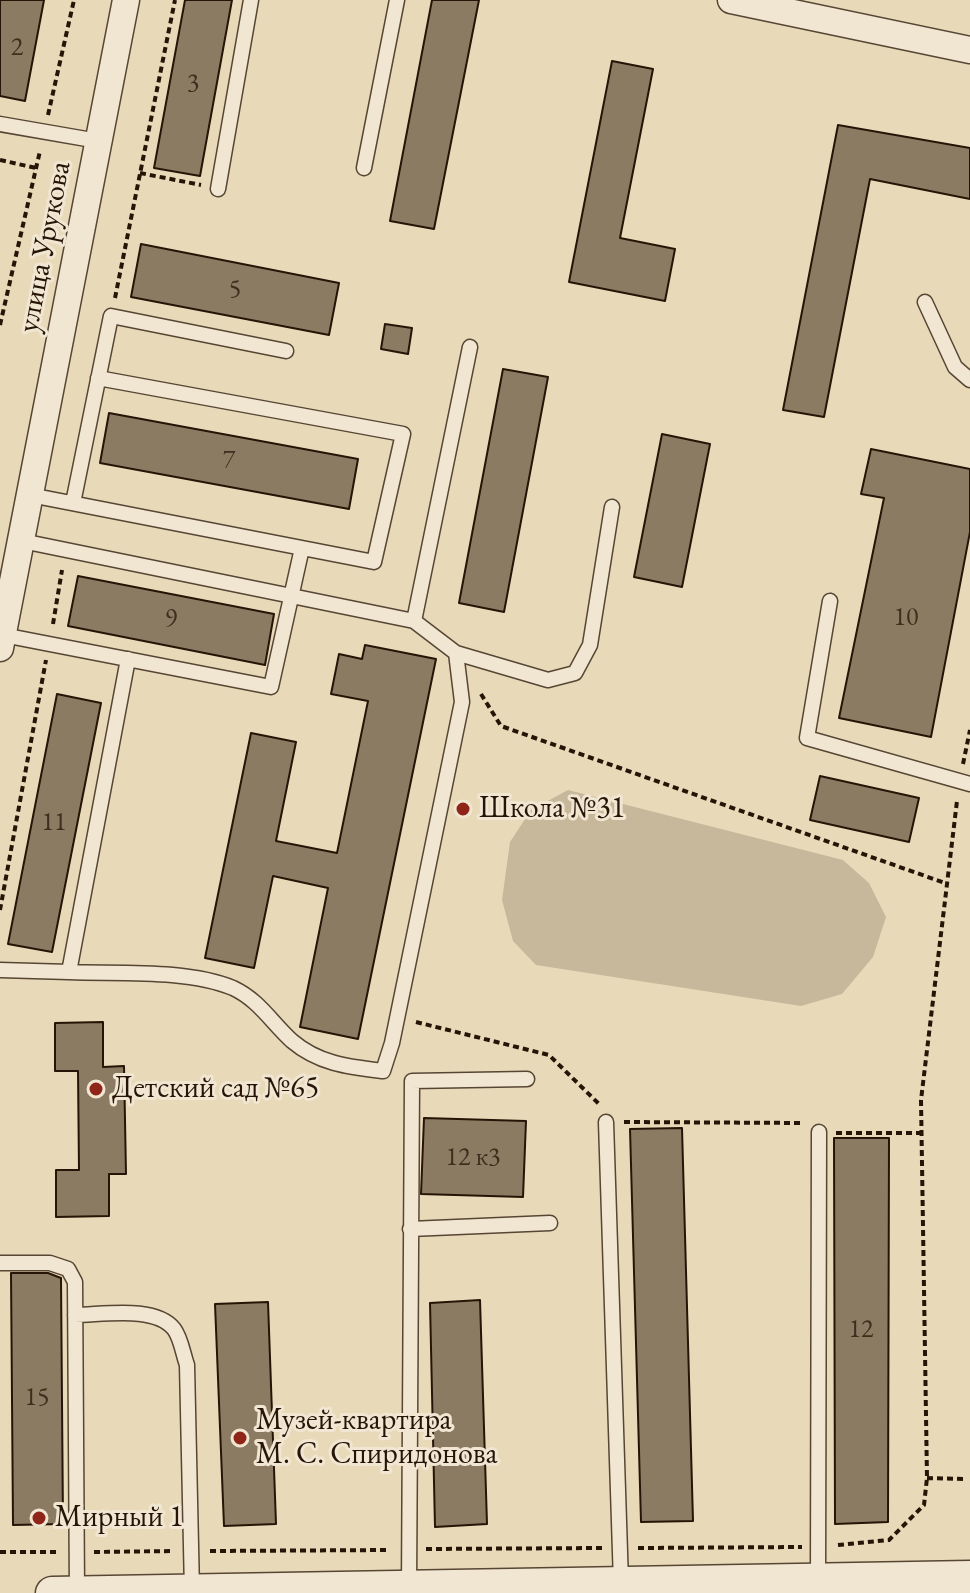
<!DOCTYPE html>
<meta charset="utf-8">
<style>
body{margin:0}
canvas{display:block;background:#e8d9b9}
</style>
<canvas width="970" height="1593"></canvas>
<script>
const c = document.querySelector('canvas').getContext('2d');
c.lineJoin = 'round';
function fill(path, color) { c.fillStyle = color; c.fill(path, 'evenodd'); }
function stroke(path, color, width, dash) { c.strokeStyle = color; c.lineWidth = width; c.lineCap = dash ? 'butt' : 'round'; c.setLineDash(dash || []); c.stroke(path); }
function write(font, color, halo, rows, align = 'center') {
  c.font = font + ' "EB Garamond",serif'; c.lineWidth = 6; c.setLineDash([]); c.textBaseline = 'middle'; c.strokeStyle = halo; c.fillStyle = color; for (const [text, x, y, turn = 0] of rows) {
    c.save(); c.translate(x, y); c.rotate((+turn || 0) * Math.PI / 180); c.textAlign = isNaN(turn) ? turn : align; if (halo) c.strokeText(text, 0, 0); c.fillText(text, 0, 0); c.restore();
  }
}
const green = new Path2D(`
 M568,790L843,860L869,883L886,917L873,957L842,994L801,1006L536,965L513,941L502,900L510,842L531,810Z`);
const building = new Path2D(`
 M0,0H44L25,101L0,96Z
 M185,0H232L200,176L154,168Z
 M432,0H479L434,229L390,221Z
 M612,61L653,69L620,238L675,249L665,301L569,282Z
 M838,125L970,148V199L870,179L824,417L783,410Z
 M141,244L339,283L329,335L131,297Z
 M385,324L412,328L408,354L381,349Z
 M503,369L548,377L504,612L459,603Z
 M109,413L358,459L349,509L100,463Z
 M662,434L710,444L682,587L634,577Z
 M871,449L970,469V532L931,737L839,718L884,498L861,494Z
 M78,576L274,614L265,665L68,626Z
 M365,645L436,659L358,1039L300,1027L328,888L273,876L254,968L205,958L251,733L296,742L276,841L337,853L368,701L331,694L339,654L362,659Z
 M57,694L101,703L52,952L8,944Z
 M820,776L919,798L909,842L810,820Z
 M103,1022V1067L124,1066L126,1174H109V1216L56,1217V1170H79L78,1071H55V1023Z
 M424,1118L526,1121L523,1197L421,1194Z
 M682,1128L693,1521L641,1522L630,1129Z
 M834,1138H889L888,1522L835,1524Z
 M11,1273H48L61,1278L63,1524L13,1525Z
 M480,1300L487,1524L435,1527L430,1303Z
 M268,1302L276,1524L224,1526L215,1304Z`);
const path = new Path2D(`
 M48,115L74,0
 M0,160L36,168
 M140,173L201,185
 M115,298L175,0
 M0,325L40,151
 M53,624L62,570
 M481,694L501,726L945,883
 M963,764L970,730
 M0,910L46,660
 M416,1022L549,1055L599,1104
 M624,1122L803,1123
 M836,1133H921
 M927,1478L964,1479
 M838,1545L889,1540L924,1505L927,1478L921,1100L957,801
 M638,1548L802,1547
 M426,1549L602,1548
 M210,1551L390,1550
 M0,1552H58
 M94,1552L174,1551`);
const service = new Path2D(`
 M0,124L98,141
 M364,168L397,0
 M218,189L251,0
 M925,302L955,367L970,380
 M30,495L374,562L403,434L98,378
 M73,503L111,316L286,351
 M22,541L414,621L456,653L462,702L392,1043L383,1071C349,1067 319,1064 292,1041C272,1023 259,1000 233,988C188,969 118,974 69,972
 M830,601L807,738L970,784
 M414,621L470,347
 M3,635L271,687L302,548
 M456,653L548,680L575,673L590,645L612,507
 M0,970L69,972L128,659
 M606,1122L621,1583
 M410,1229L550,1223
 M0,1263H50L68,1269L75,1282L77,1593
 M75,1315C102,1315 155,1305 174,1329C181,1338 183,1354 187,1365L192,1591
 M818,1579L819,1132
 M409,1587L412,1081L527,1079`);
const minor = new Path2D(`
 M731,0L970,50
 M0,648L126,0`);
const tertiary = new Path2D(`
 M52,1593L970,1577`);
const markers = [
 [463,809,8,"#8f2418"],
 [96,1089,8,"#8f2418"],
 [240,1438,8,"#8f2418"],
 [39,1518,8,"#8f2418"]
];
const numberNames = [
 ["2",17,48],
 ["3",193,84],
 ["5",235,290],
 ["7",229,461],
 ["10",906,618],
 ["9",171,620],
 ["11",54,823],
 ["12 к3",473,1158],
 ["12",861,1330],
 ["15",37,1398]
];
const streetNames = [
 ["улица Урукова",45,247,-79]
];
const poiNames = [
 ["Школа №31",479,809],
 ["Детский сад №65",112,1089],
 ["Музей-квартира",256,1421],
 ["М. С. Спиридонова",256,1455],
 ["Мирный 1",55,1518]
];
fill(green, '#c7b89b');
fill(building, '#8b7b63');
stroke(building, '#261506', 2);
stroke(service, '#564633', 17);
stroke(minor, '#564633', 29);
stroke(tertiary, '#564633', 35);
stroke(path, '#261506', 4, [6, 4]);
stroke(service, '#f0e6d2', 14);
stroke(minor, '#f0e6d2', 26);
stroke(tertiary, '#f0e6d2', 32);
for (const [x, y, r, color] of markers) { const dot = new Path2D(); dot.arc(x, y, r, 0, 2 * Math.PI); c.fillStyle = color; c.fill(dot); stroke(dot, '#f0e6d2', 3); }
write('26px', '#3f2e1d', null, numberNames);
write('30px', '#261506', '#f0e6d2', streetNames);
write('30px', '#261506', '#f0e6d2', poiNames, 'left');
</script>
